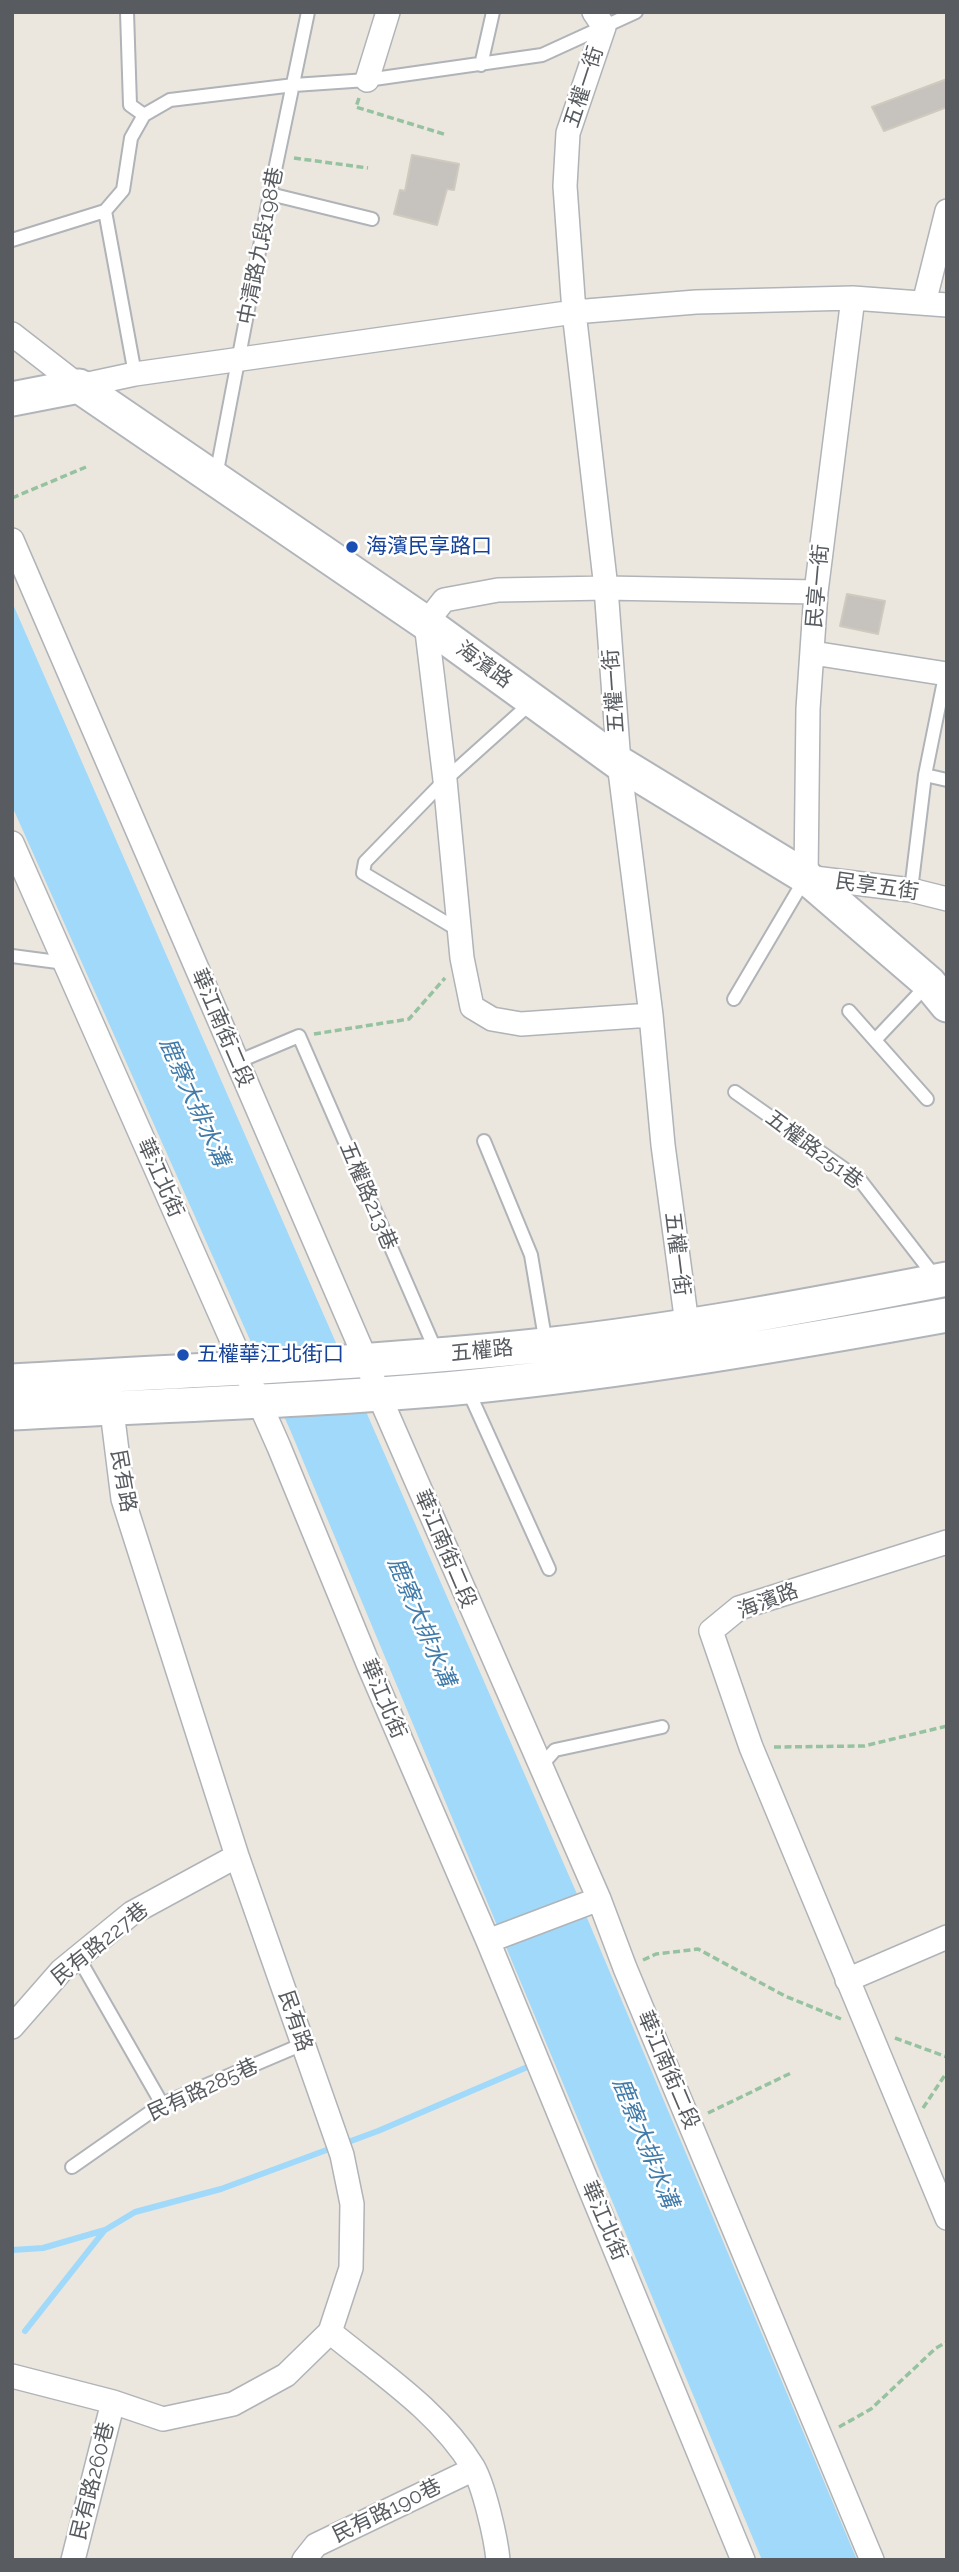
<!DOCTYPE html>
<meta charset="utf-8">
<style>
body{margin:0}
#map{position:relative;width:959px;height:2572px;overflow:hidden;background:#ebe7df;font-family:Raleway,sans-serif}
canvas{display:block}
.frame{position:absolute;inset:0;border:14px solid #585c60;pointer-events:none}
</style>
<div id="map">
<canvas width="959" height="2572"></canvas>
<div class="frame"></div>
</div>
<script>
const c = document.querySelector('canvas').getContext('2d');
c.lineJoin = 'round';
function fill(path, color) { c.fillStyle = color; c.fill(path, 'evenodd'); }
function stroke(path, color, width, dash) { c.strokeStyle = color; c.lineWidth = width; c.lineCap = dash ? 'butt' : 'round'; c.setLineDash(dash || []); c.stroke(path); }
function write(font, color, halo, rows, align = 'center') {
  c.font = font + ' Raleway,"Noto Sans TC",sans-serif'; c.lineWidth = 5; c.setLineDash([]); c.textBaseline = 'middle'; c.strokeStyle = halo; c.fillStyle = color; for (const [text, x, y, turn = 0] of rows) {
    c.save(); c.translate(x, y); c.rotate((+turn || 0) * Math.PI / 180); c.textAlign = isNaN(turn) ? turn : align; if (halo) c.strokeText(text, 0, 0); c.fillText(text, 0, 0); c.restore();
  }
}
const water = new Path2D(`
 M12,602L577,1894L857,2560H762L291,1432L12,806Z`);
const stream = new Path2D(`
 M12,2250L43,2248L105,2230L135,2212L221,2189L378,2131L532,2065
 M25,2331L104,2231`);
const building = new Path2D(`
 M947,79V107L884,131L872,107Z
 M412,155L459,164L454,190L447,189L437,225L394,214L400,190L405,191Z
 M847,594L885,601L878,634L840,626Z`);
const path = new Path2D(`
 M359,98L356,107L447,135
 M294,158L368,168
 M12,498L86,467
 M314,1034L409,1019L445,978
 M774,1747L864,1746L947,1726
 M643,1960L656,1954L698,1949L785,1996L841,2019
 M895,2038L947,2057
 M923,2108L947,2072
 M708,2113L793,2072
 M839,2427L871,2409L936,2348L947,2342`);
const lane = new Path2D(`
 M127,12L130,105L144,115
 M481,65L493,12
 M270,194L372,219
 M105,211L135,374
 M12,240L105,211L123,190L131,138L144,115L170,100L294,85L367,80L542,55L636,12
 M216,476L270,194L308,12
 M925,775L947,780
 M911,890L925,775L946,671
 M460,931L363,873L365,862L445,780L533,701
 M12,956L65,963
 M734,999L806,877
 M849,1011L927,1099
 M876,1039L929,983
 M237,1062L299,1036L436,1351
 M735,1092L860,1180L935,1277
 M484,1141L531,1255L546,1344
 M467,1388L549,1569
 M540,1767L555,1750L662,1727
 M78,1957L162,2104
 M72,2167L162,2104L303,2044`);
const street = new Path2D(`
 M594,12L604,27L568,133L565,186L574,312L606,588L619,763L651,1015L663,1145L689,1339
 M367,80L388,12
 M853,298L816,592L808,709L806,877L911,890L947,899
 M924,303L947,211
 M12,334L79,386L135,374L574,312L696,302L853,298L947,305
 M12,540L366,1360L378,1393L599,1899L625,1968L872,2560
 M813,653L947,674
 M12,843L279,1447L369,1666L488,1941L743,2560
 M651,1015L521,1024L492,1019L472,1007L462,958L445,780L426,623L444,600L498,590L606,588L816,592
 M947,1542L739,1608L711,1631L751,1747L947,2218
 M488,1941L599,1899
 M847,1980L947,1937
 M12,2027L61,1971L132,1913L237,1856
 M330,2332C380,2373 439,2411 473,2467C484,2486 496,2538 498,2560
 M12,2376L113,2402L163,2419L233,2404L286,2375L330,2332L351,2268L352,2204L342,2155L237,1856L123,1499L110,1395
 M73,2560L113,2402
 M304,2560L316,2545L474,2469`);
const secondary = new Path2D(`
 M12,399L79,386L426,623L619,763L806,877L929,983L947,1005
 M12,1381C190,1370 368,1364 545,1345C680,1330 813,1305 947,1279
 M12,1413C163,1405 315,1401 466,1387C627,1371 787,1344 947,1315`);
const markers = [
 [352,547,7,"#1a4fb4"],
 [183,1355,7,"#1a4fb4"]
];
const streetNames = [
 ["五權一街",584,87,-72],
 ["中清路九段198巷",261,246,-79],
 ["民享一街",818,586,-85],
 ["海濱路",484,665,36],
 ["五權一街",614,691,-94],
 ["民享五街",877,887,8],
 ["華江南街二段",222,1028,67],
 ["五權路251巷",814,1150,37],
 ["華江北街",160,1178,66],
 ["五權路213巷",368,1196,67],
 ["五權一街",677,1254,83],
 ["五權路",482,1351,-6],
 ["民有路",123,1481,80],
 ["華江南街二段",445,1549,67],
 ["海濱路",768,1601,-21],
 ["華江北街",383,1699,67],
 ["民有路227巷",100,1944,-39],
 ["民有路",295,2021,71],
 ["華江南街二段",668,2070,67],
 ["民有路285巷",203,2090,-25],
 ["華江北街",604,2221,67],
 ["民有路260巷",93,2481,-76],
 ["民有路190巷",387,2511,-26]
];
const transitNames = [
 ["海濱民享路口",366,547],
 ["五權華江北街口",197,1355]
];
const waterNames = [
 ["鹿寮大排水溝",194,1102,66],
 ["鹿寮大排水溝",421,1622,67],
 ["鹿寮大排水溝",645,2143,68]
];
fill(water, '#a0d9fa');
stroke(stream, '#a0d9fa', 6);
fill(building, '#c6c2bd');
stroke(building, '#cfc9be', 2);
stroke(lane, '#b0b3b7', 16);
stroke(street, '#b0b3b7', 26);
stroke(secondary, '#b1b5ba', 37);
stroke(path, '#96c2a0', 3.5, [7, 3.5]);
stroke(lane, '#fff', 12);
stroke(street, '#fff', 23);
stroke(secondary, '#fff', 33);
for (const [x, y, r, color] of markers) { const dot = new Path2D(); dot.arc(x, y, r, 0, 2 * Math.PI); c.fillStyle = color; c.fill(dot); stroke(dot, '#fff', 2.5); }
write('21px', '#585c60', '#fff', streetNames);
write('21px', '#164399', '#fff', transitNames, 'left');
write('italic 23px', '#407baa', '#fff', waterNames);
</script>
